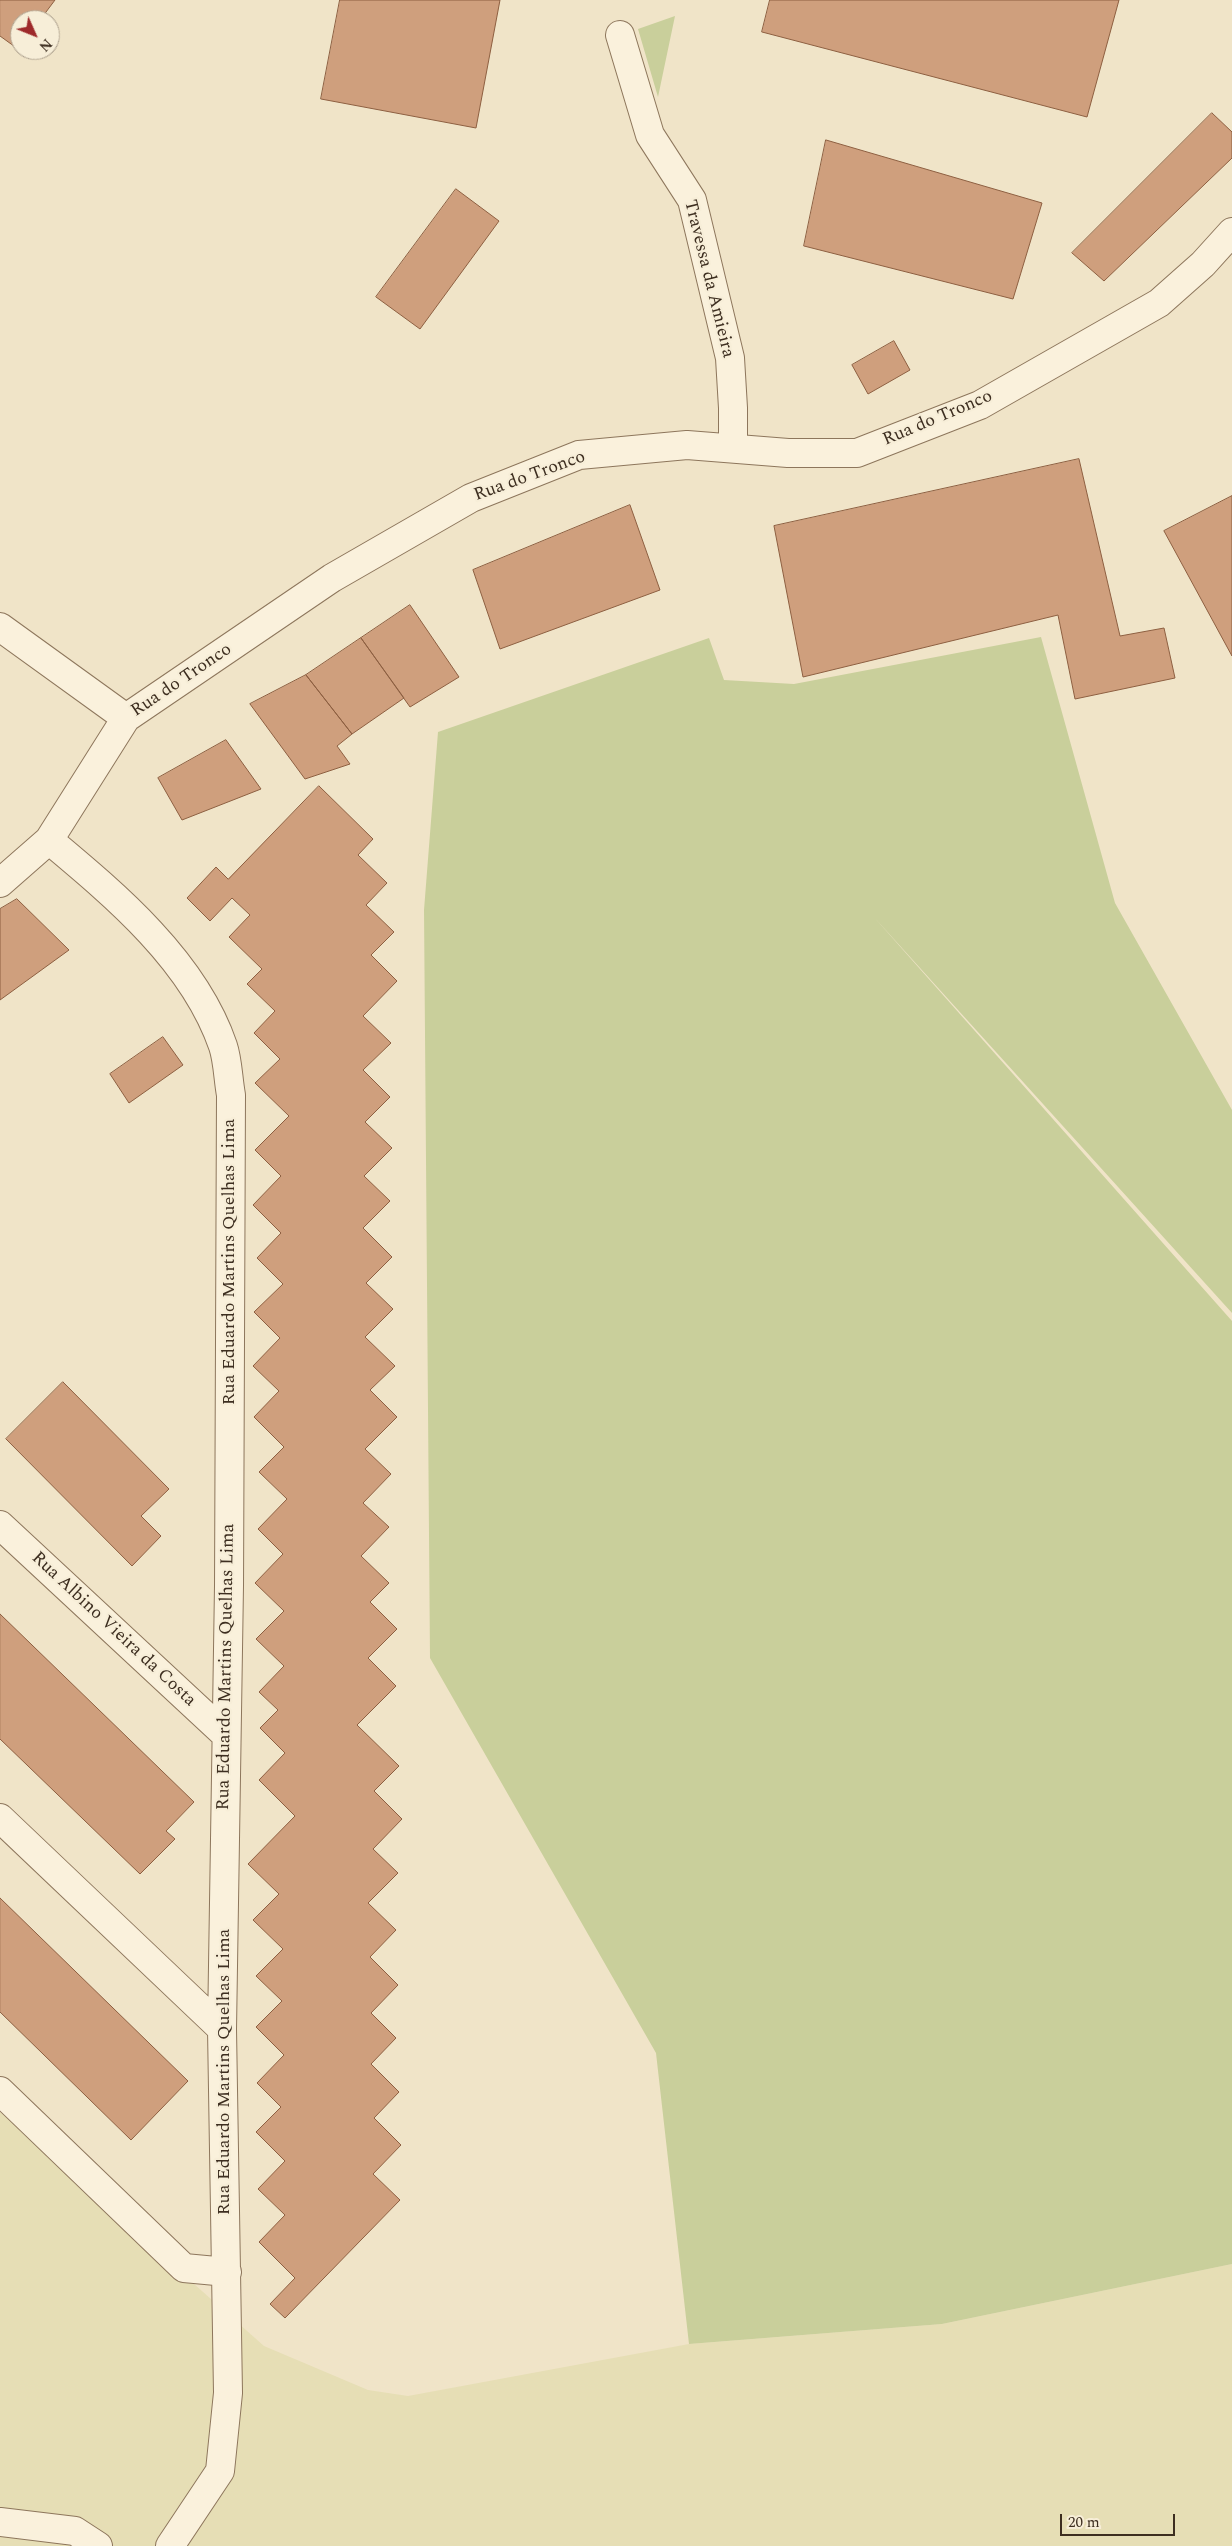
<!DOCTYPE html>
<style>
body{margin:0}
#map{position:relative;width:1232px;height:2546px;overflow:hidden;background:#f0e4c8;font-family:Spectral,serif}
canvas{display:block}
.north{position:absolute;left:10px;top:10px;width:50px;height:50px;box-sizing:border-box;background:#f7eed8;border:1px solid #ada18e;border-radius:50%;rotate:134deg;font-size:14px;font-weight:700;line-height:20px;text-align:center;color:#3d2e20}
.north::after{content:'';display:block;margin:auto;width:18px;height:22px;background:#9e2a2b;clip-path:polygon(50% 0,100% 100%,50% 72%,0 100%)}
.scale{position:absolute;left:1060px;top:2514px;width:115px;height:22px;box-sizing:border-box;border:2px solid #3d2e20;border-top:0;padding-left:6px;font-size:15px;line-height:18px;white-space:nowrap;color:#3d2e20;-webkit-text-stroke:4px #f7eed8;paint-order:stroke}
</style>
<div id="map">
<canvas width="1232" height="2546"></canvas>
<div class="north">N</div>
<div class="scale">20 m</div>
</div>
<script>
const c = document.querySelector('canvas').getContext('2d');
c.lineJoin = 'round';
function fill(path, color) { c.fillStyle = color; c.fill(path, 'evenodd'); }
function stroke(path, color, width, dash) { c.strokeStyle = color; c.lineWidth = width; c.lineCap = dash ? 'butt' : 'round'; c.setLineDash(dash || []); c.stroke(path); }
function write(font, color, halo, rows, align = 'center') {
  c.font = font + ' Spectral,serif'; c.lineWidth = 4.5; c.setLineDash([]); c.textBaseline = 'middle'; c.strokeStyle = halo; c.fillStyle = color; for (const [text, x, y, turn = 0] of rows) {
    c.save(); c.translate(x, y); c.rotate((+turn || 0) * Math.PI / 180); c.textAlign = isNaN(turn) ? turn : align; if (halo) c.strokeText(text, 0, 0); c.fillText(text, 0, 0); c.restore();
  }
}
const farmland = new Path2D(`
 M0,2112L264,2346L368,2390L408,2396L689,2344L942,2324L1232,2264V2546H0Z`);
const green = new Path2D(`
 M675,16L658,97L638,29Z
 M1041,637L1115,903L1232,1110V1313L873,916L1232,1321V2264L942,2324L689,2344L656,2053L430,1658L424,910L438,732L709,638L724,680L794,684Z`);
const building = new Path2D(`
 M0,0H55L40,20H20V46L18,49L0,36Z
 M340,0H500L476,128L321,99Z
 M770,0H1119L1087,117L762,32Z
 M1212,113L1232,132V158L1104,281L1072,253Z
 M826,140L1042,203L1013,299L804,246Z
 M456,189L499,221L420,329L376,297Z
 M894,341L910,370L868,394L852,365Z
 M1079,459L1120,636L1164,628L1175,678L1075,699L1058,615L803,677L774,526Z
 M1232,496V656L1164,531Z
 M630,505L660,590L500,649L473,570Z
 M410,605L459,677L410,707L361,638Z
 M361,638L404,698L352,734L306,675Z
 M306,675L352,734L337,746L350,764L305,779L250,704Z
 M226,740L261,789L182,820L158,778Z
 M319,786L373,839L358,855L387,883L366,905L394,932L371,955L397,981L363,1016L391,1043L363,1070L390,1097L365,1122L392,1148L364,1176L390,1201L363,1228L392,1257L366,1283L393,1309L365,1337L395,1366L370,1390L397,1417L365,1449L391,1474L363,1503L389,1527L361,1556L389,1583L370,1602L397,1629L368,1658L396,1686L357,1725L399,1766L374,1791L402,1819L373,1849L398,1873L368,1903L396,1930L370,1957L398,1985L371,2013L396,2038L371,2064L399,2092L374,2118L401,2145L373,2174L400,2200L285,2318L270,2304L295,2278L259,2242L285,2215L258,2189L285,2161L256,2132L281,2107L257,2083L284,2055L256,2027L282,2001L256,1976L283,1949L253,1920L279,1894L248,1864L295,1816L259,1780L285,1753L260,1728L278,1710L259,1692L284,1666L256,1639L284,1611L255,1583L283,1554L258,1529L287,1499L259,1472L284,1447L254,1417L279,1391L253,1366L280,1338L254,1312L283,1284L257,1258L281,1233L253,1205L281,1176L255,1150L289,1116L255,1083L280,1059L254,1033L275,1011L247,984L262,969L229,937L250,915L232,898L210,921L187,898L216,867L228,879Z
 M17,899L69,950L0,1000V909Z
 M163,1037L183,1065L129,1103L110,1074Z
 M63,1382L169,1489L141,1516L161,1536L132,1566L6,1439Z
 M0,1614L194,1802L166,1831L175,1839L140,1874L0,1739Z
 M0,1898L188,2081L131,2140L0,2012Z`);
const minor = new Path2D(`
 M620,35L650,135L692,200L730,358L733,408V447
 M0,627L126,718
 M49,840C116,896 194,961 223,1046C228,1061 228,1079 231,1095L229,1586L222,2029L228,2393L220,2471L170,2546
 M0,883L49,840L126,718L332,578L471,498L579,455L687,445L788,453H857L980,405L1159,303L1203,264L1232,232
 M0,1525L226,1735
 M0,1818L222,2029
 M0,2091L184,2268L227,2272
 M0,2522L75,2531L98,2546`);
const streetNames = [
 ["Travessa da Amieira",708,279,76],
 ["Rua do Tronco",938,419,-23],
 ["Rua do Tronco",530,477,-20],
 ["Rua do Tronco",182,681,-34],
 ["Rua Eduardo Martins Quelhas Lima",230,1262,-90],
 ["Rua Albino Vieira da Costa",113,1630,43],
 ["Rua Eduardo Martins Quelhas Lima",227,1667,-89],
 ["Rua Eduardo Martins Quelhas Lima",225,2072,-90]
];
fill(farmland, '#e6deb5');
fill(green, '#c9cf9b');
fill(building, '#cf9f7d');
stroke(building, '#8d5f41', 1);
stroke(minor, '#8d765c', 30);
stroke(minor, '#faf1dc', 28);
write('18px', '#3d2e20', '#f7eed8', streetNames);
</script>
